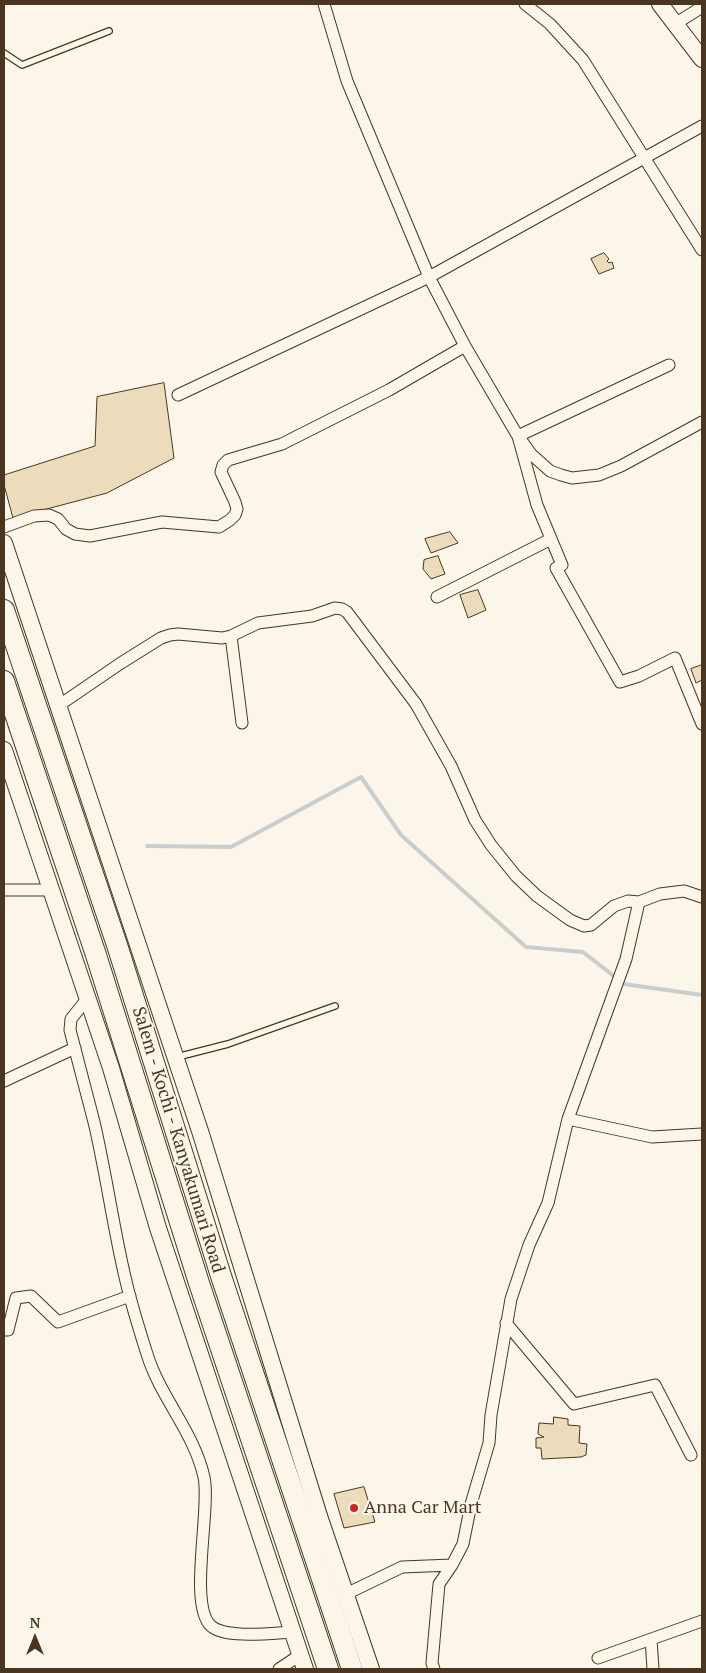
<!DOCTYPE html>
<style>
body{margin:0}
#map{position:relative;width:706px;height:1673px;overflow:hidden;background:#fbf6e9;font-family:"PT Serif",serif}
canvas{display:block}
.frame{position:absolute;inset:0;border:5px solid #4a3520;pointer-events:none}
.north{position:absolute;left:10px;top:1613px;width:50px;height:50px;-webkit-text-stroke:4px #fbf6e9;paint-order:stroke;rotate:0deg;font-size:14px;font-weight:700;line-height:20px;text-align:center;color:#4a3520}
.north::after{content:'';display:block;margin:auto;width:18px;height:22px;background:#4a3520;clip-path:polygon(50% 0,100% 100%,50% 72%,0 100%)}
</style>
<div id="map">
<canvas width="706" height="1673"></canvas>
<div class="frame"></div>
<div class="north">N</div>
</div>
<script>
const c = document.querySelector('canvas').getContext('2d');
c.lineJoin = 'round';
function stroke(path, color, width, dash) { c.strokeStyle = color; c.lineWidth = width; c.lineCap = dash ? 'butt' : 'round'; c.setLineDash(dash || []); c.stroke(path); }
function fill(path, color) { c.fillStyle = color; c.fill(path, 'evenodd'); }
function write(font, color, halo, rows, align = 'center') {
  c.font = font + ' "PT Serif",serif'; c.lineWidth = 4; c.setLineDash([]); c.textBaseline = 'middle'; c.strokeStyle = halo; c.fillStyle = color; for (const [text, x, y, turn = 0] of rows) {
    c.save(); c.translate(x, y); c.rotate((+turn || 0) * Math.PI / 180); c.textAlign = isNaN(turn) ? turn : align; if (halo) c.strokeText(text, 0, 0); c.fillText(text, 0, 0); c.restore();
  }
}
const stream = new Path2D(`
 M147,846L231,847L361,777L401,835L526,947L583,952L624,984L702,995`);
const building = new Path2D(`
 M604,253L609,259L607,261L609,263L612,262L614,268L599,274L591,259Z
 M164,383L174,458L107,493L13,518L4,485V475L95,446L97,397Z
 M450,532L458,543L431,553L425,539Z
 M438,556L445,574L431,579L423,569L424,560Z
 M478,590L486,610L468,618L460,595Z
 M702,665V680L696,683L691,669Z
 M554,1417L568,1419V1425L580,1426L579,1443L587,1444L586,1455L581,1457L542,1459L541,1448H536V1438L544,1437L538,1434L539,1423L553,1424Z
 M364,1487L375,1522L344,1528L334,1494Z`);
const lane = new Path2D(`
 M4,53L22,65L109,31
 M177,1057L228,1044L335,1006`);
const street = new Path2D(`
 M324,4L347,81L429,277L465,346L516,433L531,454L550,471L561,475L572,478L599,475L621,466L702,422
 M525,4L550,24L583,60L702,250
 M675,24L702,7
 M669,365L518,436L537,505L562,565L556,568L620,682L639,676L675,658L702,724
 M178,395L429,277L702,126
 M4,527L34,516L49,515L58,519L66,529L75,534L90,536L162,522L219,527L230,520L235,515L237,509L235,502L221,472L223,465L228,460L282,444L389,390L465,346
 M437,597L551,539
 M231,636L242,723
 M58,706L121,663L161,638L170,635L178,634L222,638L231,636L258,623L312,616L335,608L342,609L347,612L416,704L451,766L475,820L491,845L516,876L537,896L570,920L584,926L591,925L614,906L628,901L639,902L660,894L684,891L702,897
 M4,890H51
 M87,999L71,1019L70,1030C78,1061 86,1091 94,1122C106,1173 113,1226 125,1277C131,1303 139,1329 147,1354C160,1397 194,1432 204,1477C211,1509 188,1605 211,1626C226,1639 273,1633 292,1632
 M4,1081L75,1048
 M568,1119L652,1137L702,1134
 M506,1323L574,1404L655,1385L691,1455
 M4,1330H8L16,1298L31,1296L58,1322L130,1296
 M346,1594L402,1567L452,1565L463,1544L471,1504L489,1443L491,1415L511,1299L529,1245L548,1203L568,1119L626,959L639,902
 M651,1639L653,1669
 M598,1658L702,1621
 M279,1669L300,1655
 M434,1669L432,1663L439,1584L452,1565`);
const secondary = new Path2D(`
 M660,4L702,59
 M4,543L200,1131L319,1516L371,1669
 M4,750L111,1068L158,1228L305,1669`);
const highway = new Path2D(`
 M4,610L118,948L221,1276L352,1669
 M4,681L96,955L199,1283L328,1669`);
const markers = [
 [354,1508,5,"#c62828"]
];
const streetNames = [
 ["Salem - Kochi - Kanyakumari Road",178,1140,73]
];
const poiNames = [
 ["Anna Car Mart",364,1508]
];
stroke(stream, '#c9cecd', 4);
fill(building, '#ecdcbc');
stroke(building, '#4a3520', 1);
stroke(lane, '#4a3520', 8);
stroke(street, '#4a3520', 13);
stroke(secondary, '#4a3520', 18);
stroke(highway, '#4a3520', 22);
stroke(lane, '#fbf6e9', 5.5);
stroke(street, '#fbf6e9', 11);
stroke(secondary, '#fbf6e9', 16);
stroke(highway, '#fbf6e9', 20);
for (const [x, y, r, color] of markers) { const dot = new Path2D(); dot.arc(x, y, r, 0, 2 * Math.PI); c.fillStyle = color; c.fill(dot); stroke(dot, '#fbf6e9', 2); }
write('18px', '#4a3520', '#fbf6e9', streetNames);
write('18px', '#4a3520', '#fbf6e9', poiNames, 'left');
</script>
